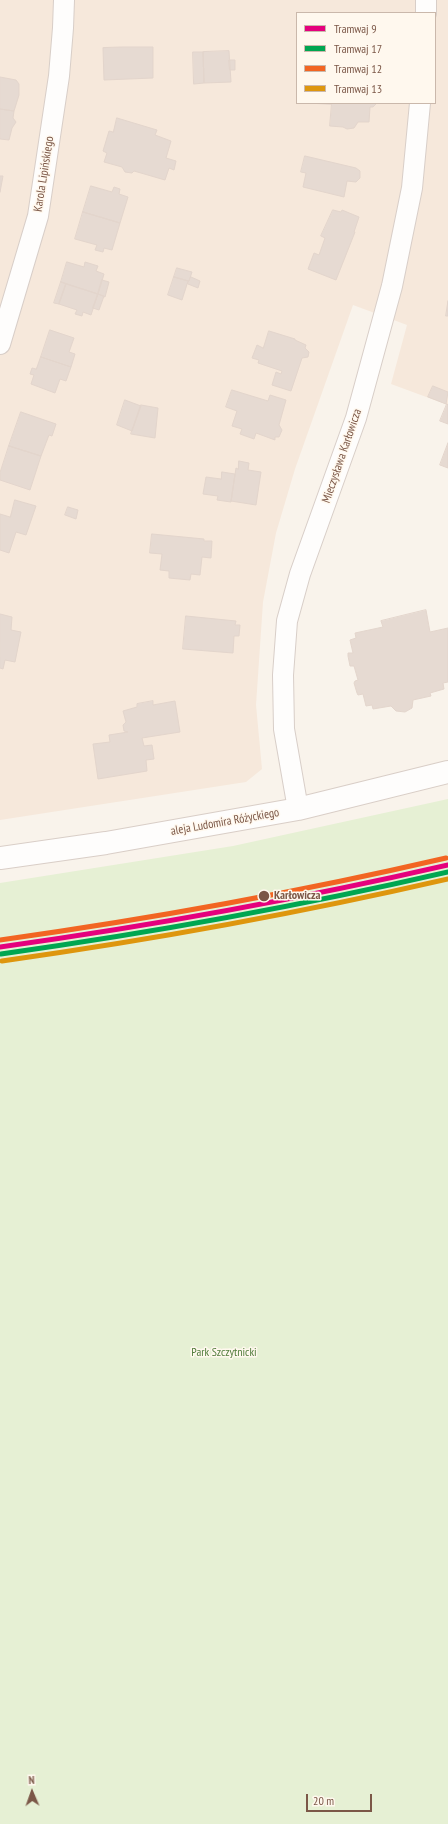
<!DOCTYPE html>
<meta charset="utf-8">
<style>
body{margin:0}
#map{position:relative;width:448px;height:1824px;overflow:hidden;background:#f9f3eb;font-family:"PT Sans Narrow",sans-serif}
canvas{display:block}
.legend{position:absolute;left:296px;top:12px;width:140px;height:92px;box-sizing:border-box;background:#fff8ee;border:1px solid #cab8ab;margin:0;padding:5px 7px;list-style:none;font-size:12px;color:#7b5747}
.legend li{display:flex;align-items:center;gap:8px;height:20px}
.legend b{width:20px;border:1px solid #cab8ab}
.north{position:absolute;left:12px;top:1772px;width:40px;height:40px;-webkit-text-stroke:3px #fff8ee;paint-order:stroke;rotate:358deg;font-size:11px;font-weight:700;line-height:16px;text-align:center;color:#7b5747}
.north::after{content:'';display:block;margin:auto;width:14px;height:18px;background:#7b5747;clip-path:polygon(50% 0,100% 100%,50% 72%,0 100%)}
.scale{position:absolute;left:306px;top:1794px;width:66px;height:18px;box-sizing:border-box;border:2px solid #7b5747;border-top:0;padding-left:5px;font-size:12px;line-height:14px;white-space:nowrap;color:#7b5747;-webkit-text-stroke:3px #fff8ee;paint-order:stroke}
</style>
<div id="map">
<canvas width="448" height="1824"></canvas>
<ul class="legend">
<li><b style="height:5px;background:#e5007d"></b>Tramwaj 9</li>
<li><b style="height:5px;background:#00a651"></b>Tramwaj 17</li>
<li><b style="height:5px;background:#f26522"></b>Tramwaj 12</li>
<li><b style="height:5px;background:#de960e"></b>Tramwaj 13</li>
</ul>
<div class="north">N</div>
<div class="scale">20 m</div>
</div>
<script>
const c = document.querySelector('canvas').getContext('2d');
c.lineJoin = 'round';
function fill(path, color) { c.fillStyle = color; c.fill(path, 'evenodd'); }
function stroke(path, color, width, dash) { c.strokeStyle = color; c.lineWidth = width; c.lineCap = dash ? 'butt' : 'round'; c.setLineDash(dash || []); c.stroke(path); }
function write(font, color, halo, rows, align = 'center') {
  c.font = font + ' "PT Sans Narrow",sans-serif'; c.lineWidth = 3; c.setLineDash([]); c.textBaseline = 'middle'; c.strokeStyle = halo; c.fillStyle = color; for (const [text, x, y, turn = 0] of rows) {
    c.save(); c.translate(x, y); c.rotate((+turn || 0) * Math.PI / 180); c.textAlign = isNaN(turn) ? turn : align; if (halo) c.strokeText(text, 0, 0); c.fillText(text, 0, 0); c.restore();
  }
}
const residential = new Path2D(`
 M0,0H448V405L391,384L407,325L353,305L295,469L276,533L263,602L256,705L262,769L246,782L0,820ZM297,13H435V103H297Z`);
const green = new Path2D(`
 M448,799V1824H0V883L233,846Z`);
const building = new Path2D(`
 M122,47H153V78L104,80L103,48Z
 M229,51L231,82L204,83L203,52Z
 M193,52H203L204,83L194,84Z
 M229,60H235V70H230Z
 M0,77L16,80L19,84V95L14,111L0,109Z
 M309,103H332L331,104Z
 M332,103H377L373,107H370L369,122H358L354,128L347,129L343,127L330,126Z
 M0,109L14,111L13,118L16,122L12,128L9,140L0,139Z
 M117,118L157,130L155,135L171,141L166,158L176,161L174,170L169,168L165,180L134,171L132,173L125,172L122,167L104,162L107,153L103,151L109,131L113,132Z
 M305,156L356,168L360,171V178L356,182L347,181L344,197L303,187L306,173L301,172Z
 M0,176H3L0,192Z
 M91,186L112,192L114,187L120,189L119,194L128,197L120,223L83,212Z
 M333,210L341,212L342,210L359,217L354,232H355L336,280L308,269L314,253L319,255L325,238L321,236Z
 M83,212L120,223L112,250L104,248L103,252L95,250L97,245L75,239Z
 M67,262L84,267L85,262L98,266L96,271L104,274L98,294L61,282Z
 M177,268L192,272L189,281L174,277Z
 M174,277L188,281L182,300L168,295Z
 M191,277L200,281L198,288L188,284Z
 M102,280L109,282L105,297L98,294Z
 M61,282L66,284L59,304L54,303Z
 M66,284L98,294L91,315L83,312L82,316L75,314L77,310L59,304Z
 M98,294L104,296L99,310L93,308Z
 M448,301V316H446Z
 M50,330L74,338L69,352L75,354L71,367L41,357Z
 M269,331L295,339V340L306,345L305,348L309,352L308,357L302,358L291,391L272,385L276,372L281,374L282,371L258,363L259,360L252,358L257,345L263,348Z
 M41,357L71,367L66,381L60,379L55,393L31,384L34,375L30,374L32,368L36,369Z
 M433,386L448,392L446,404L428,397Z
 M232,390L268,401L270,395L286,400L279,425L282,430L279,437H275V440L256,433L254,439L240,434L242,429L232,426L237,411L226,407Z
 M125,400L141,406L132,431L117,425Z
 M447,404L448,405V424L440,421Z
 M141,405L158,408L155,438L131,434Z
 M21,412L56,424L52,436L49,435L41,456L9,446Z
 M448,443V468L440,465Z
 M9,446L41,456L30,490L0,480V473Z
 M239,461L249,463L248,470L261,472L256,505L231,501L236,468L238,469Z
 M222,472L235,474L231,502L217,500L218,496L203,494L206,477L221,479Z
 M15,500L36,506L26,535L16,532L9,553L0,550V514L10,517Z
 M68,507L78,510L76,519L65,515Z
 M152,534L204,539V541H212L211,558L202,557L200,575L191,574L190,580L169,578V571L160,570L162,554L150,553Z
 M426,610L430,632L448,628V682L443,683L444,689L430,693L431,696L413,700L412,708L405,712L396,711L391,706L373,709L372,705L366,706L363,694L358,695L357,693L354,683L355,681L358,680L354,666H350L348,656V653H353L350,640L356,638L355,633L383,627L381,621Z
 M0,614L12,617L11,630L21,632L15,662L5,660L3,669L0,668Z
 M186,616L236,621L235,625H240L239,636H234L233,653L183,649Z
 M153,701V705L175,701L180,732L142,738L144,746L152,745L154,759L146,760L147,771L98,779L93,744L110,742L109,735L128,732L124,731L123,725L126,722L123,711L137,707V704Z`);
const street = new Path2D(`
 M426,0V13
 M0,344L38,216L59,76L63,28L64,0
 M298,809L284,729L283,675L287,621L300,574L356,418L392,286L412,188L420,103`);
const secondary = new Path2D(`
 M0,858L106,843L298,809L448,772`);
const tram1 = new Path2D(`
 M0,947C151,926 300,899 448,865`);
const tram2 = new Path2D(`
 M1,954C151,933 300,906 448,872`);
const tram3 = new Path2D(`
 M0,940C150,919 299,892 446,858`);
const tram4 = new Path2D(`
 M2,961C152,940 300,913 448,879`);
const markers = [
 [264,896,6,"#7b5747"]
];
const streetNames = [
 ["Karola Lipińskiego",44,174,-81],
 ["Mieczysława Karłowicza",342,456,-71],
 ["aleja Ludomira Różyckiego",225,822,-10]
];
const stopNames = [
 ["Karłowicza",274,896]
];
const parkNames = [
 ["Park Szczytnicki",224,1353]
];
fill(residential, '#f6e8db');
fill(green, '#e6f0d4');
fill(building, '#e6dad2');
stroke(building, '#e3d5cc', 1);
stroke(street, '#d8cec8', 22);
stroke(secondary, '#d9cec7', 24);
stroke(street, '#fefdfc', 20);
stroke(secondary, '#fefdfc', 22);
stroke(tram1, '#e5007d', 5);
stroke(tram2, '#00a651', 5);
stroke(tram3, '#f26522', 5);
stroke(tram4, '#de960e', 5);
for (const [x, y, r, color] of markers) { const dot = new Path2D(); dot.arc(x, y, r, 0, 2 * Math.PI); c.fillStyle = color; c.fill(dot); stroke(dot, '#fff8ee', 1.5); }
write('12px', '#7b5747', '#fff8ee', streetNames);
write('bold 12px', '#7b5747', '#fff8ee', stopNames, 'left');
write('12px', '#517c3b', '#fff8ee', parkNames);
</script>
